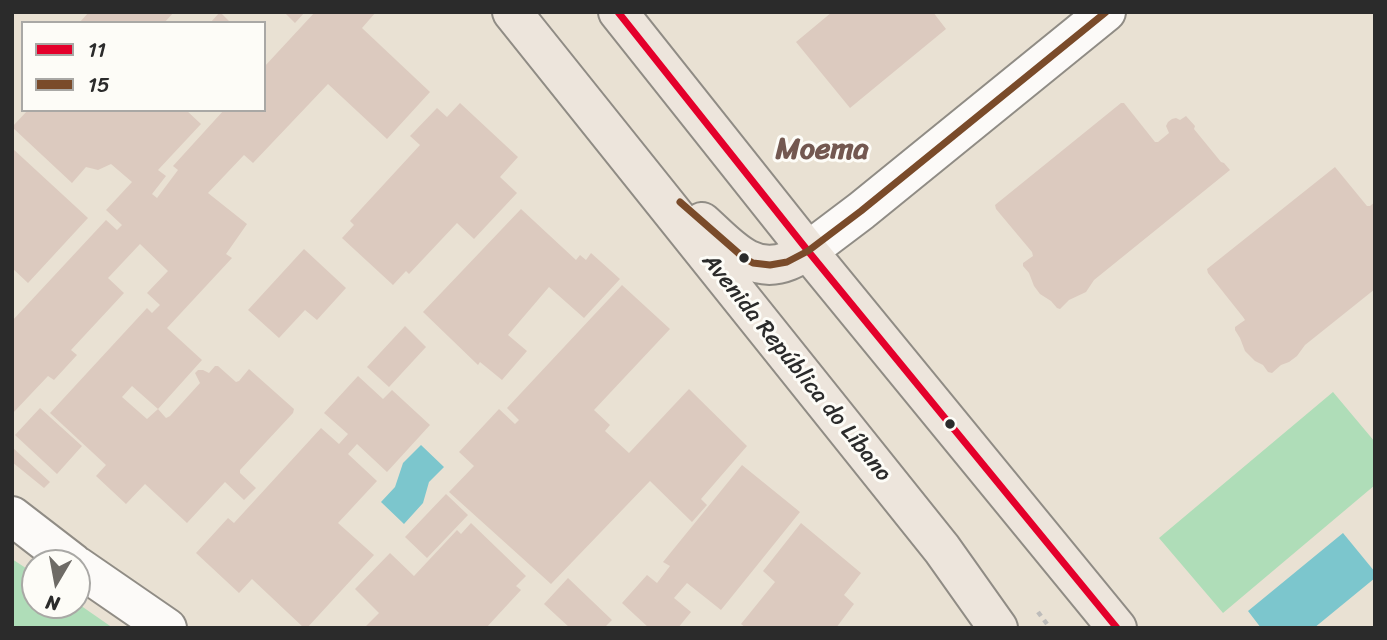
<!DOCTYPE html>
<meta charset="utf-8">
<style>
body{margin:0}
#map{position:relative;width:1387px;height:640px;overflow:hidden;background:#e9e1d3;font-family:Sriracha,sans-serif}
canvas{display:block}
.frame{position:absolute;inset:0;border:14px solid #2b2b2b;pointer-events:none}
.legend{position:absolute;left:21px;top:21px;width:245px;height:91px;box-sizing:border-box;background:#fdfcf7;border:2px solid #a9a8a5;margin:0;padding:9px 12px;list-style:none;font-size:21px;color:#2b2b2b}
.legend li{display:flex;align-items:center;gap:14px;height:35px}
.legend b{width:35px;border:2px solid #a9a8a5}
.north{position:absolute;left:21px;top:549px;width:70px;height:70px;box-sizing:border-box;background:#fdfcf7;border:2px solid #a9a8a5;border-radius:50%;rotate:190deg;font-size:19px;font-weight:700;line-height:28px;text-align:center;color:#2b2b2b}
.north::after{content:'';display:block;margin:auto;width:24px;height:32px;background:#6e6b66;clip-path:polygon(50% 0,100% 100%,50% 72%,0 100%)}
</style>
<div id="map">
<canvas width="1387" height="640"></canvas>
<div class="frame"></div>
<ul class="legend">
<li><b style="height:9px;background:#e4002b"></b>11</li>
<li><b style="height:9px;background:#7a4b2a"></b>15</li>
</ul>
<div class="north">N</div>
</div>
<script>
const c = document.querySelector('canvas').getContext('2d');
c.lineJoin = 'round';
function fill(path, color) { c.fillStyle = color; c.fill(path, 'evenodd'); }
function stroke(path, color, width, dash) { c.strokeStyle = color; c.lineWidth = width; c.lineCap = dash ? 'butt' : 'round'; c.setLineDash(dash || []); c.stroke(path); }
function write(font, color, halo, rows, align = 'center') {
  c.font = font + ' Sriracha,sans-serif'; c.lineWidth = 6; c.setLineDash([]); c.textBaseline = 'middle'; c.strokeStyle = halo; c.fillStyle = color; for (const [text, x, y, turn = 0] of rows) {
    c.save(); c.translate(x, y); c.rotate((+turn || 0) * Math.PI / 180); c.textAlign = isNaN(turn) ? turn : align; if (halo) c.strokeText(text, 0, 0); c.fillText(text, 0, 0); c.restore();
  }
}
const green = new Path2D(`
 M1333,392L1375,442V485L1223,613L1159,538Z
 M12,559L35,574V605H77V603L113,628H12Z`);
const water = new Path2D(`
 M421,445L444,467L429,482L423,503L404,524L381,502L395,487L403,463Z
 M1343,533L1375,572V578L1314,628H1261L1248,611Z`);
const building = new Path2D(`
 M89,12H174L164,23H79Z
 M220,12L231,23H210Z
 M284,12H305L295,23Z
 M315,12H376L362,28L430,92L387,139L328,84L253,163L244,155L208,193L247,224L226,254L232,258L167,328L202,360L158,409L132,386L122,397L147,419L158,409L166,418L170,416L200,383L195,373L198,370H203L209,373L215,366H218L236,382L239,381L249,369L294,409L293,413L240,470V473L256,488L244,500L225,482L187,523L145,484L126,504L96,476L106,465L50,413L147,308L152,313L160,305L147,293L168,271L140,244L108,278L124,293L71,350L77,355L54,380L48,376L12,414V321L106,220L117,230L122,225L106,210L132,182L111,164L98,170L86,167L72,183L12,127L28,110H186L201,124L158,170L166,176L152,194L157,198L178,170L173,166L224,110H264V67Z
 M832,12H933L946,29L850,108L796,42Z
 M460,103L518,157L500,177L517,193L474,239L457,223L409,274L406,271L393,285L342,238L354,225L350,221L420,145L410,136L437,108L447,117Z
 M1121,103H1124L1155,142H1158L1169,133L1166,126L1168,122L1172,119L1176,118L1180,120L1186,116L1195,126L1194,129L1221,162L1224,163L1230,170L1094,280L1086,292L1069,300L1060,309L1057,308L1051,301L1040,294L1034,286L1029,273L1023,266V263L1033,256L1032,252L996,209L995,205Z
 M12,148L88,218L28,283L12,268Z
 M1335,167L1367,206H1370L1375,202V289L1305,345L1297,356L1289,362L1281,365L1272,373L1268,372L1263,365L1255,361L1245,351L1240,338L1235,330V327L1245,320L1243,317L1208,273L1207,269Z
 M521,209L576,260L580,255L586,260L591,253L620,279L584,318L549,287L508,335L527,351L502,380L480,362L478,365L423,312Z
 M304,249L346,288L317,320L305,310L279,338L248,310Z
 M622,285L670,329L594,410L610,425L605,431L629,453L689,389L747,446L701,499L707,505L692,522L650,481L551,584L449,492L474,466L459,452L499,409L515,424L519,420L507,408Z
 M405,326L426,347L389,387L367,367Z
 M358,376L383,399L392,390L430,425L387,472L357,444L348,454L377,481L338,523L374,555L307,628H304L252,579L239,593L196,553L228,518L234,523L321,428L339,444L348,434L324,413Z
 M40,408L82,446L57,474L15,435Z
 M12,447L50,482L44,488L12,462Z
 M742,465L800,512L721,610L687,583L674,598L691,612L678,628H649L622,603L647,575L657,583L670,566L663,562Z
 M446,494L468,515L427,558L405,537Z
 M471,523L526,576L516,586L521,590L486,628H364L379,613L355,589L390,553L414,576L457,530L461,534Z
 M801,523L861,573L844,595L854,604L836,628H746L741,624L775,582L763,571Z
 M568,578L612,620L604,628H570L544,604Z`);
const path = new Path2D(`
 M1038,612L1050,628`);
const minor = new Path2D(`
 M808,251L861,211L1106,12
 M12,516L73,563
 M77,566L167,628`);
const major = new Path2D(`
 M512,12L942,549L998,628
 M618,12L808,251L1117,628
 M702,222C727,244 751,276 788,261C795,258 802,254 808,251`);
const bus1 = new Path2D(`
 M618,12L808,251L1117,628`);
const bus2 = new Path2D(`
 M680,202L744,258L753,263L770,265L787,262L808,251L861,211L1106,12`);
const markers = [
 [744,258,6,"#2b2b2b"],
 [950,424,6,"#2b2b2b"]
];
const streetNames = [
 ["Avenida República do Líbano",796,368,51]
];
const districtNames = [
 ["Moema",822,150]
];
fill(green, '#afddb8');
fill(water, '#7cc6cd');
fill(building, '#dccabf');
stroke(minor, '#908c85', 42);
stroke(major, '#908c85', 42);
stroke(path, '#bdbcba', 4.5, [5, 5]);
stroke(minor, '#fcfaf8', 38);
stroke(major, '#ede5dc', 38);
stroke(bus1, '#e4002b', 7);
stroke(bus2, '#7a4b2a', 7);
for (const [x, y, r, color] of markers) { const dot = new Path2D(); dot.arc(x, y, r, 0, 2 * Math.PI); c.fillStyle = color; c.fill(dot); stroke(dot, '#fdfcf7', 2.5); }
write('23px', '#2b2b2b', '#fdfcf7', streetNames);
write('bold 30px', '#735850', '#fdfcf7', districtNames);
</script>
